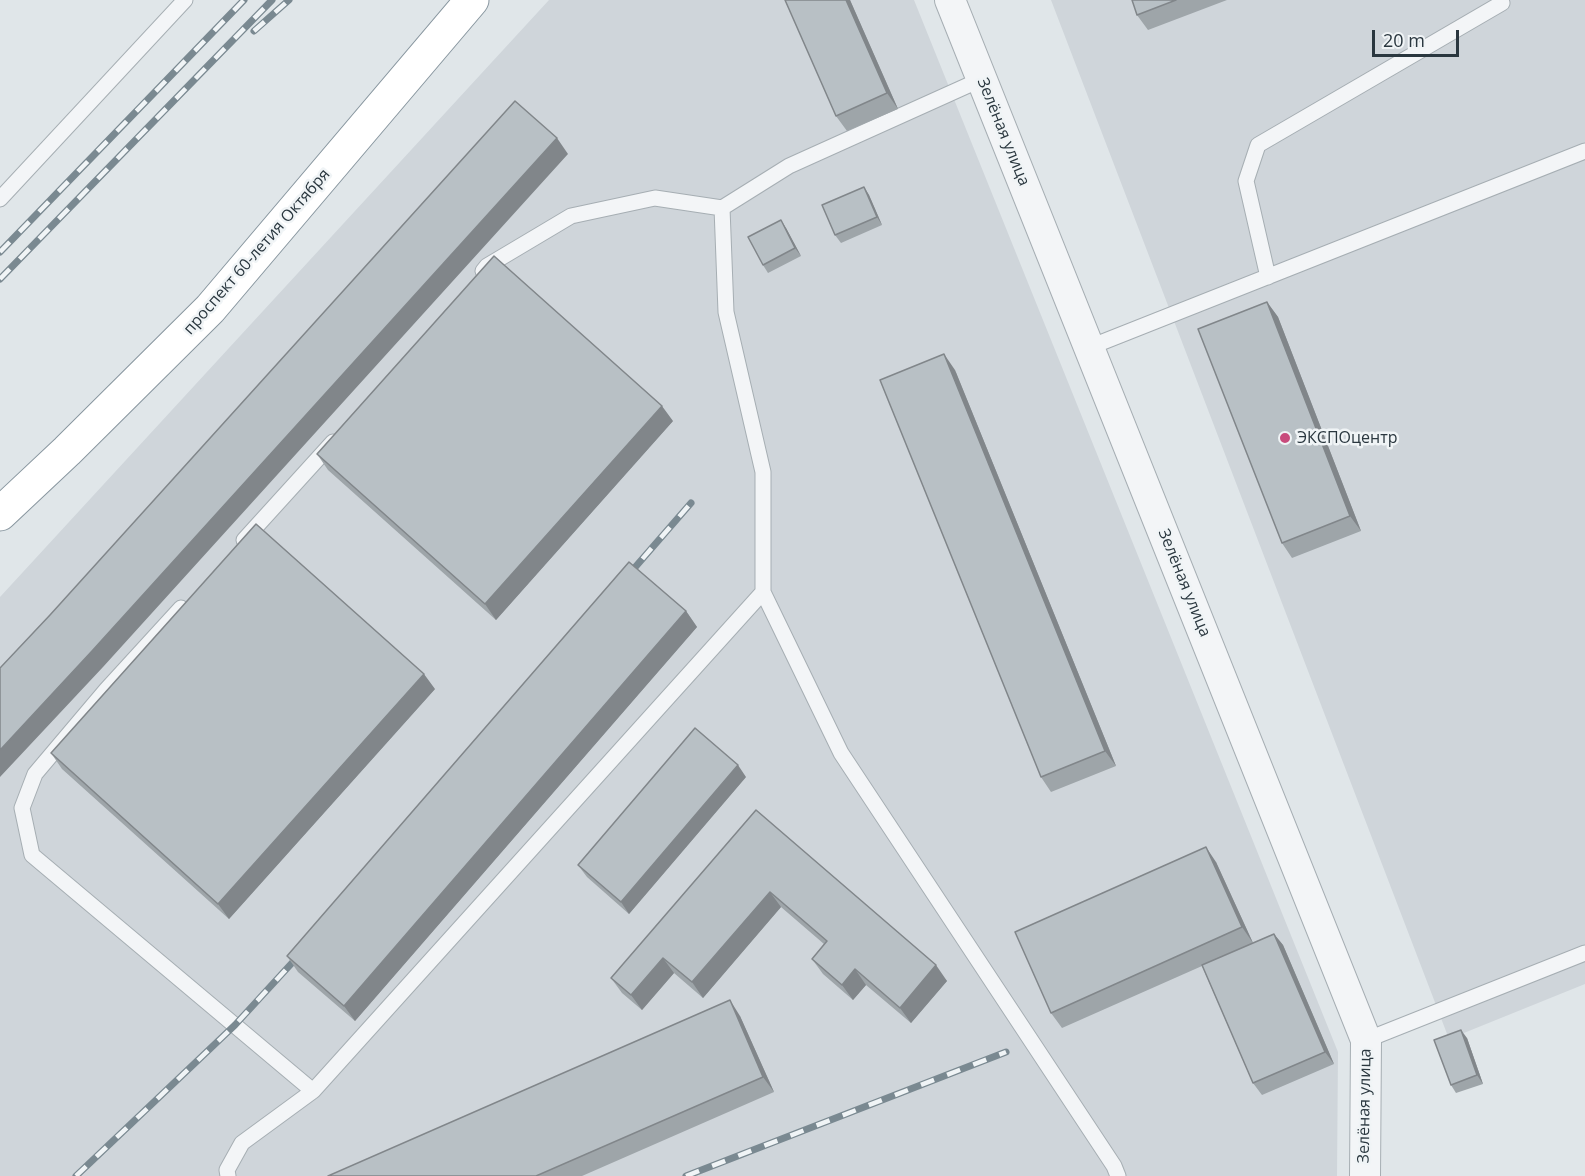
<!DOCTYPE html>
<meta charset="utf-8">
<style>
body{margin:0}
#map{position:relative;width:1585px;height:1176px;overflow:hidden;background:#e0e6e9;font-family:"Open Sans",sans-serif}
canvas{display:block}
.scale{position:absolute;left:1372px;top:30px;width:87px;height:27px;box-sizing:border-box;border:3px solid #2a373f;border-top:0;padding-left:8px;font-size:18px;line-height:21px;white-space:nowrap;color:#2a373f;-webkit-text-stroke:4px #f0f4f6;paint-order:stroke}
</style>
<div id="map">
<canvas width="1585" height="1176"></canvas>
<div class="scale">20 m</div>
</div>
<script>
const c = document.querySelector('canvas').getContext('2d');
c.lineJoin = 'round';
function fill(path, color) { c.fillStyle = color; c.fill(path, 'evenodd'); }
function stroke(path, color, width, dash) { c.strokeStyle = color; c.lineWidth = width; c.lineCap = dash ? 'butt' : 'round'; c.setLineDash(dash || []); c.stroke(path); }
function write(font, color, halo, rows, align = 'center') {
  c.font = font + ' "Open Sans",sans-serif'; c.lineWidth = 5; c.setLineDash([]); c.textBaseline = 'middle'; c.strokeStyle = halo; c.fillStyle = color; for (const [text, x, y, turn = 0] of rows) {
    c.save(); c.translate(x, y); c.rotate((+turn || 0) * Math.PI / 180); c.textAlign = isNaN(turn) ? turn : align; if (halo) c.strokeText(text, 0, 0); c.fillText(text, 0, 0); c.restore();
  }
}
const built = new Path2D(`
 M549,0H914L1338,1052L1337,1176H0V597Z
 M1051,0H1585V984L1449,1039Z`);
const lane = new Path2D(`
 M982,79L789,166L722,208L726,312L763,472V592L841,753L1114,1166L1118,1176
 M0,199L185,0
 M483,271L487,266L571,216L655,198L722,208
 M1268,277L1246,181L1258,145L1502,3
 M1090,347L1585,151
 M244,540L333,442
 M181,608L106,690L35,774L22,808L32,855L313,1091L763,592
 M1366,1040L1585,953
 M228,1176L227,1170L242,1143L313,1091`);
const street = new Path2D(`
 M950,0L1366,1040L1365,1176`);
const highway = new Path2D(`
 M0,514L67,451L210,309L472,0`);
const rail = new Path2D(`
 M254,31L289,0
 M0,252L244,0
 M0,279L272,0
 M624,580L691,503
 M76,1176L235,1025L302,952
 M686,1176L1006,1052`);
const wall = new Path2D(`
 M785,0H850L898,109L847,131L836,116Z
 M1132,0H1227L1148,30L1137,15Z
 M864,187L869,195L882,225L841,243L835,235Z
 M786,228L801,256L768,273L763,265Z
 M1267,302L1278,317L1361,531L1292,558L1282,543Z
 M955,370L1116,766L1051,792L1041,777Z
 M673,421L496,620L328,470L317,454Z
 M686,611L697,627L355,1021L298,972L287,956Z
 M435,689L229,919L62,769L51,753Z
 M746,777L629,914L587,877L578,865Z
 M756,810L947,981L911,1023L866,985L853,1000L823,974L812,959L824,944L781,907L703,998L674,973L642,1010L622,993L611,978Z
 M1216,862L1253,943L1274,934L1283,945L1334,1064L1262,1095L1253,1083L1202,966L1062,1028L1051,1013Z
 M740,1016L774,1092L582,1176H328Z
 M1467,1038L1483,1084L1456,1093L1451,1085Z`);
const shadedWall = new Path2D(`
 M846,0H850L898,109L887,93Z
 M557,138L568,154L103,667L0,777V750Z
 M864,187L869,195L882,225L877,217Z
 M781,220L786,228L801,256L795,248Z
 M1267,302L1278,317L1361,531L1350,516Z
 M944,354L955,370L1116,766L1105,751Z
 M662,406L673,421L496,620L485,604Z
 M686,611L697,627L355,1021L344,1006Z
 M424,674L435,689L229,919L218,904Z
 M738,765L746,777L629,914L621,902Z
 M1206,847L1216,862L1253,943L1242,927Z
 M770,892L781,907L703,998L692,982Z
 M1274,934L1283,945L1334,1064L1325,1052Z
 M663,958L674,973L642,1010L631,995Z
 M936,965L947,981L911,1023L900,1008Z
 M855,969L866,985L853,1000L842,985Z
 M730,1000L740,1016L774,1092L763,1077Z
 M1461,1030L1467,1038L1483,1084L1477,1075Z`);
const building = new Path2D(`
 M785,0H846L887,93L836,116Z
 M1132,0H1176L1137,15Z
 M515,101L557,138L92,651L0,750V668L50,615Z
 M864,187L877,217L835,235L822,205Z
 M781,220L795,248L763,265L748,237Z
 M494,256L662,406L485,604L317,454Z
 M1267,302L1350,516L1282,543L1198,329Z
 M944,354L1105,751L1041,777L880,380Z
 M256,524L424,674L218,904L51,753Z
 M629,562L686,611L344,1006L287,956Z
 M695,728L738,765L621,902L578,865Z
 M756,810L936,965L900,1008L855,969L842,985L812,959L827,941L770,892L692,982L663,958L631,995L611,978Z
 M1206,847L1242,927L1051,1013L1015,932Z
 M1274,934L1325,1052L1253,1083L1202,965Z
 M730,1000L763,1077L536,1176H328Z
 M1461,1030L1477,1075L1451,1085L1434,1040Z`);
const markers = [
 [1285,438,6,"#c84b7c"]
];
const streetNames = [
 ["Зелёная улица",1003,132,68],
 ["проспект 60-летия Октября",257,252,-49],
 ["Зелёная улица",1184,583,68],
 ["Зелёная улица",1365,1106,-89]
];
const poiNames = [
 ["ЭКСПОцентр",1297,438]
];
fill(built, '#cfd5da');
stroke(lane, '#a6aeb3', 17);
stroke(street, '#a6aeb3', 32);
stroke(highway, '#88969f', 35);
stroke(lane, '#f3f5f7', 15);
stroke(street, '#f3f5f7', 30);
stroke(highway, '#fff', 33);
stroke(rail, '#7a8991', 7);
stroke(rail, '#f0f4f6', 4.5, [14]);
fill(wall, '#9ea5a9');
fill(shadedWall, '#81868a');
fill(building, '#b8c0c5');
stroke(building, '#81868a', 1.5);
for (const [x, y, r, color] of markers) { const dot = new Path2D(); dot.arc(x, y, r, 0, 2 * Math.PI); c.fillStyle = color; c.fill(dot); stroke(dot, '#f0f4f6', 2); }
write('16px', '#2a373f', '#f0f4f6', streetNames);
write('16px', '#2a373f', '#f0f4f6', poiNames, 'left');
</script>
